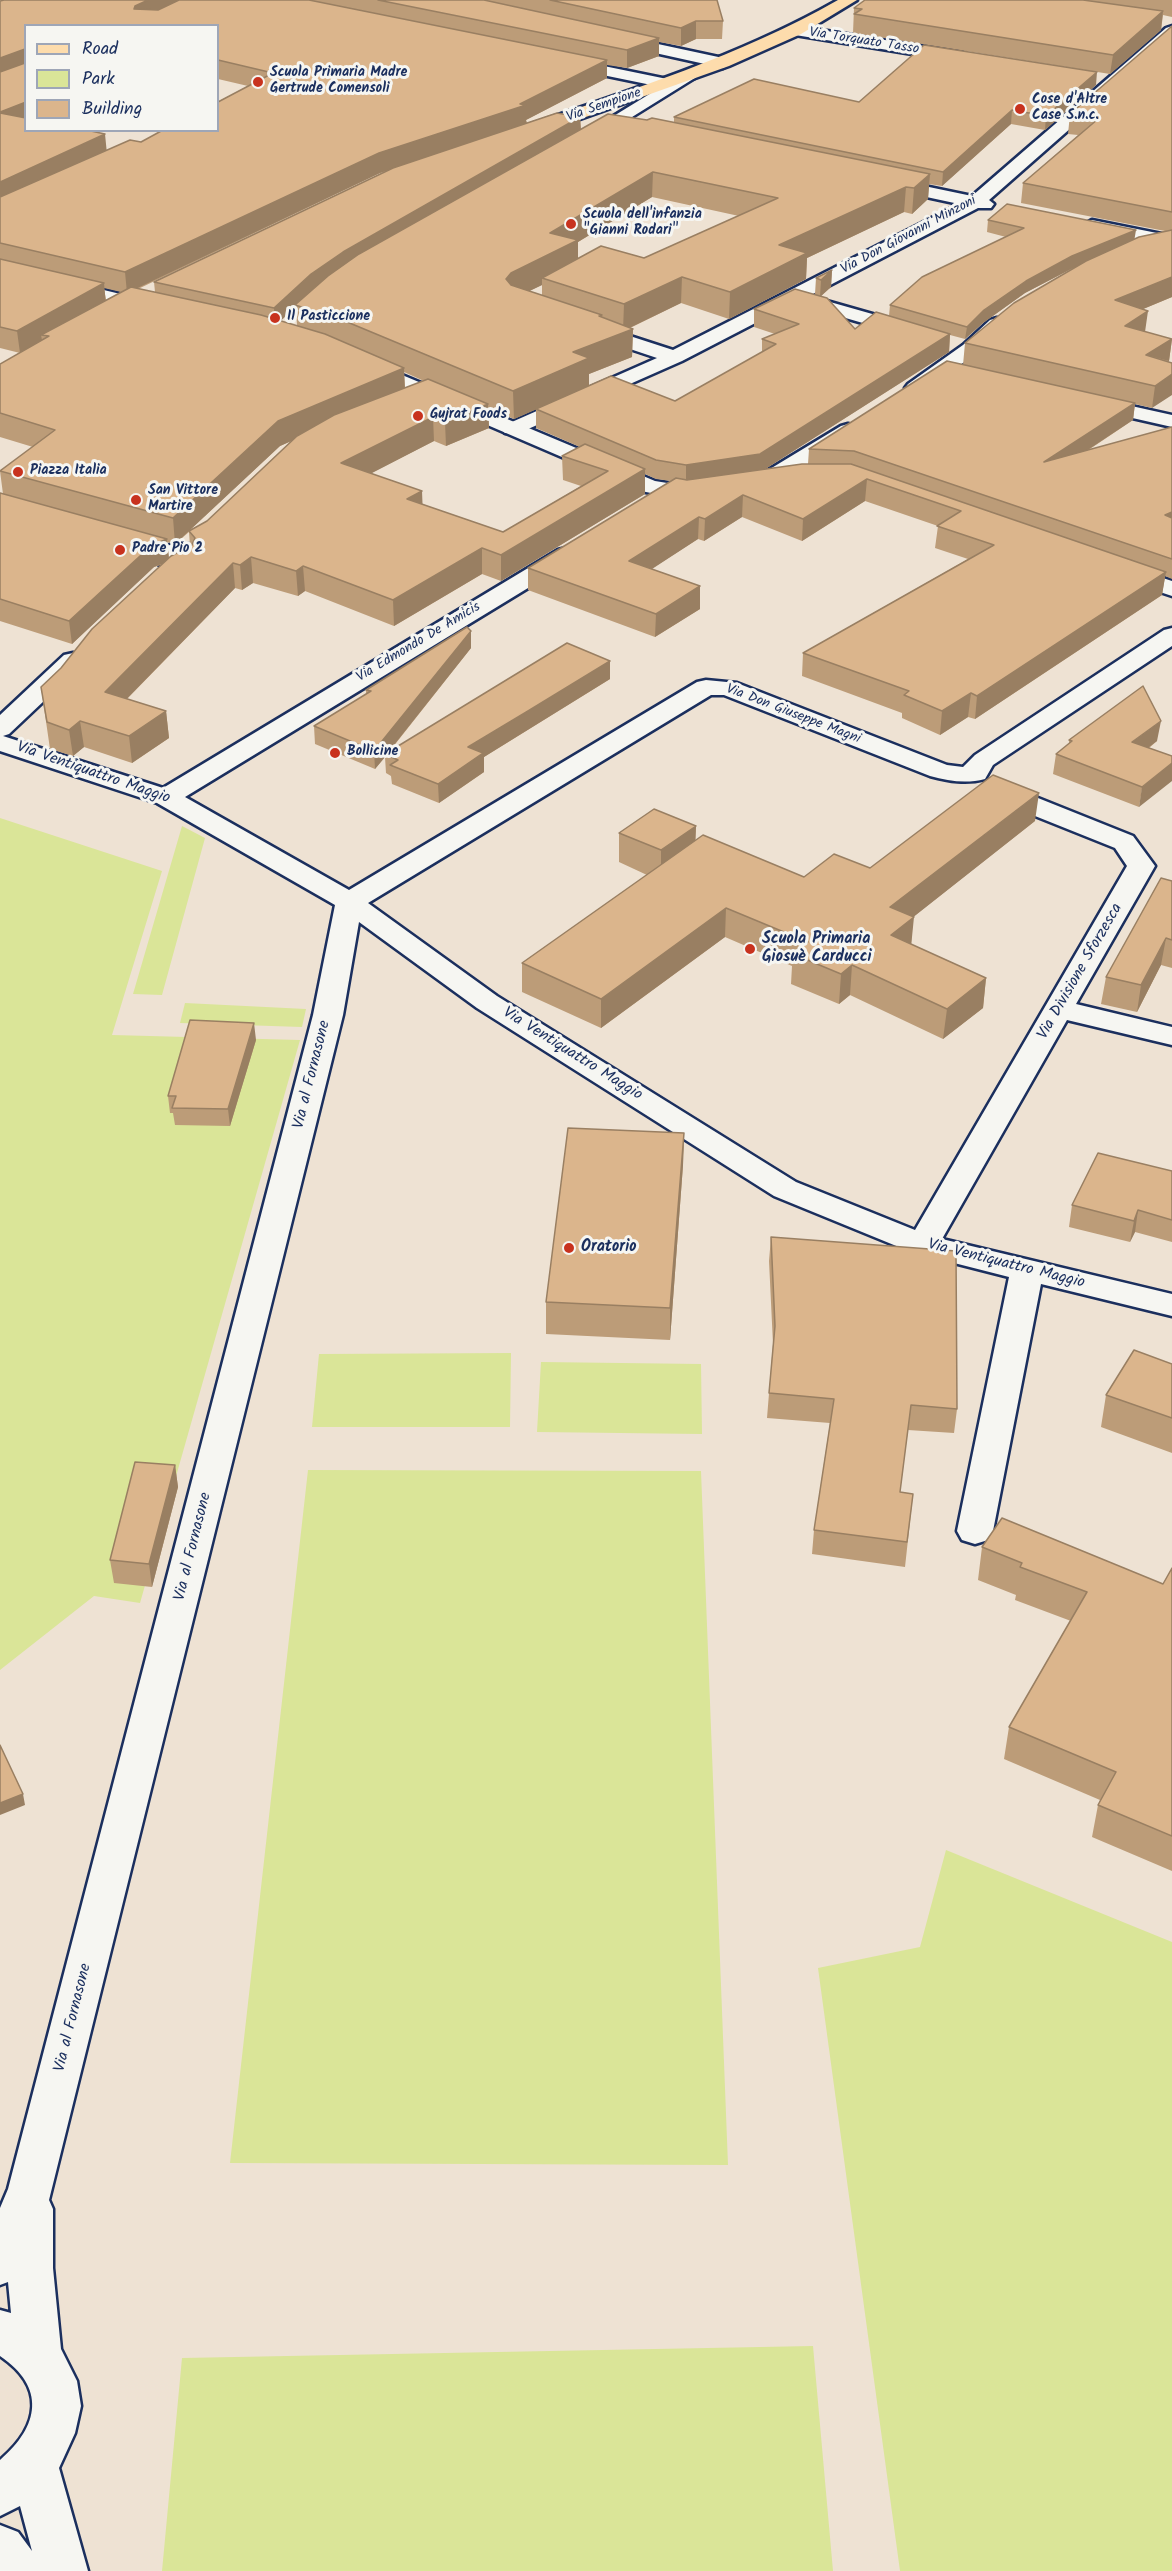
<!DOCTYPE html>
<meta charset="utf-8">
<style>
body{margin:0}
#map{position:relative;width:1172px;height:2571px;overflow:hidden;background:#eee2d3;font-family:Kalam,sans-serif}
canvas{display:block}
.legend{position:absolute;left:24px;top:24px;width:195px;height:108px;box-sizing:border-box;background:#f6f6f2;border:2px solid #9ea6b7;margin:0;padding:8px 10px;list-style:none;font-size:18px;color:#1b2f5e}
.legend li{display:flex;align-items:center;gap:12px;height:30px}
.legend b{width:30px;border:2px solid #9ea6b7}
</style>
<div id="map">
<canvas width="1172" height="2571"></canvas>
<ul class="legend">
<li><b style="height:8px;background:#fddcac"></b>Road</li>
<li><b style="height:16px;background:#dae598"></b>Park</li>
<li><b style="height:16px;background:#dbb58c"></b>Building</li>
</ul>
</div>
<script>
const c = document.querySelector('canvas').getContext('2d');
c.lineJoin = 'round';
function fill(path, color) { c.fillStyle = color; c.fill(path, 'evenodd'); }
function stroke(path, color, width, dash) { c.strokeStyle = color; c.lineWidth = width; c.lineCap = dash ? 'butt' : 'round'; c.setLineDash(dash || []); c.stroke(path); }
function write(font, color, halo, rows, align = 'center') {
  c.font = font + ' Kalam,sans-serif'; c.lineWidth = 6; c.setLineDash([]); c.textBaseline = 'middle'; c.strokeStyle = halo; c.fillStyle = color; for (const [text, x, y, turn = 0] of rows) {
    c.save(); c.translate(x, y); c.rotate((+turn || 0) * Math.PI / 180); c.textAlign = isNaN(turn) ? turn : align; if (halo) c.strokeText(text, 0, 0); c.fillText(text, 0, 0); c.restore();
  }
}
const green = new Path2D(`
 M0,818L162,871L112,1035L300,1040L140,1603L94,1596L0,1670Z
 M182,826L205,838L162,995L133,994Z
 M185,1003L306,1009L302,1027L180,1023Z
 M511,1353L510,1427H312L319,1354Z
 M541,1362L701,1364L702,1434L537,1432Z
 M308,1470L701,1471L728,2165L230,2163Z
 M946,1850L1172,1942V2571H900L818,1968L920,1947Z
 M813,2346L833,2571H162L182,2358Z`);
const minor = new Path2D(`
 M795,26L962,52L970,57L962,62L789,34L787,31Z
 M1172,26V39L989,200L994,204L991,208H978L809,296L918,327L921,331L918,335H904L794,303L682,361L519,433H505L501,429L505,425L657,358L582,333L579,329L582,325H596L673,350L959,204L880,187L877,183L880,179L886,178L972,196L1166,28Z
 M616,35L723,58L731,63L723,68L610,43L608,40L610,37Z
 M565,58L672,80L690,71L698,76L587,145L581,144L578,140L581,136L661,87L559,66L557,63Z
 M1092,220L1172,236V248L1086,229L1083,225Z
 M0,265L137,298L140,302L130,308L0,277Z
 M997,318L1007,324L977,353L922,392H908L905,388L908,384L963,345L990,320Z
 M1091,397L1172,415V427L1084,407L1081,403L1084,399Z
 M848,424L855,426L859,430L855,434L776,485H760L757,480L760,475L841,426Z
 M566,548L574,550L577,555L574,560L185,797L349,890L697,682L706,680L737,683L947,765L963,767L975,755L1164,630L1172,628V646L993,765L985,779C966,784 949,781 930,776L724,695H711L368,903L497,996L796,1182L915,1230L1127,866L1115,848L985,796L981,790L985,784L994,782L1003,784L1133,836L1155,866L1076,1004L1172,1027V1045L1067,1020L942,1239L1172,1294V1316L1041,1284L993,1531L988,1540L975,1544L962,1540L957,1531L1009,1277L911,1252L774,1196L477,1008L359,922L343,1015L49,2200L53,2209V2268L61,2349L77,2381L81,2406L75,2433L59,2468L88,2571H0V2525L18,2532L32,2551L20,2506L0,2516V2460C40,2426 46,2387 0,2356V2310L11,2313L8,2282L0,2285V2208L8,2189L313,1015L335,905L157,803L0,751V735L163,788L558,550Z`);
const tertiary = new Path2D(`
 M364,359L655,481L686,486L704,483L712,485L715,490L712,495L686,500L641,491L357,369L354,365L357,361Z
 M179,543L202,546L210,557C198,575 166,577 154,559L161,547Z
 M1123,565L1172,581V596L1115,577L1111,572L1115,567Z
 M73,653L82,655L85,660L82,665L9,734L0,737V715L64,655Z`);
const primary = new Path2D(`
 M838,0H857L801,34L729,66L538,134L532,135L524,130L526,126C633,89 740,56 838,0Z`);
const wall = new Path2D(`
 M4,0H717L723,21L722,39H696L681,46L659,42V56L627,68L607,65V78L526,120L527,124L580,117L581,129L647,120L674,122V117L859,102L1096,85L1045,130L1011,124L942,186L929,184L928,199L912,214L904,212L807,258L806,279L729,319L681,303L630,328L633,329L632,357L589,374V386L514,419L488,408L489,428L446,446L434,441L371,473L422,504L503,532L581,486L563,480L562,456L580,447L536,428V409L675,401L762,352V339L775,334L754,327V309L815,294L816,278L832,270L831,287L821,296L855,329L889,316L890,305L1006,237L987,232L988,220L1135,239L1165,231L1021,203L1023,183L1078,135L1068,134L1070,114L1172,26V297L1143,309L1145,332L1172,339L1169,361L1152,408L1135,404L1133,420L1087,451L1172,427V579L1165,576L1162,595L975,719L968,717L940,735L902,718V713L802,676L803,653L968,559L935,548L938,526L865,501L802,541L742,517L704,541L698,539L651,569L700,586V609L655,637L528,590V568L671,481L656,479L645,474V494L501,581L482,574L394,626L305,591L298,596L253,583L242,590L235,588L127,699L166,711L169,738L132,763L84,747L73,756L50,749L41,687L61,668L161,565L154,567L72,644L0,621V493L3,494L0,471L33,447L0,437V364L20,353L0,348V1ZM26,26H218V79L248,86L141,142L107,150L26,130ZM392,169L154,282L155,292L138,289L380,173ZM652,197L739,216L644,258L578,259V242ZM1079,265L965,343L963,365L809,449L808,464L765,469L949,352L950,335L965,339L983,323L1025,293ZM542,285V295L529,291ZM104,288L121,292L106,300ZM296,307L297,326L280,321ZM404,372L424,381L405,388ZM291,441L207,521L190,530L280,446ZM189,532L190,546L169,557L167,542L175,544Z
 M865,0H1172V17L1163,15L1161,30L1110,74L853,33L854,8Z
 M471,631V648L389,752L610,661V679L484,757V772L439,803L392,784L391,776L386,773L385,757L375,769L315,744L314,726L366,694V690Z
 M1069,740L1157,741L1149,748L1139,807L1053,774L1056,754L1069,744Z
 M1035,821L913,917L911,944L986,978L983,1008L943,1039L850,995L839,1004L791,984L792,966L725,937L601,1028L522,992V963L647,875L619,862V833L696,826L695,841L804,877L870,868Z
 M1172,881V968L1161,965L1137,1012L1101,1004L1106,977Z
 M256,1040L230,1126L175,1125L173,1113H170L168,1096Z
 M684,1133L683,1165L670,1340L546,1334V1302Z
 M1172,1171V1242L1135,1232L1130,1242L1069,1227L1072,1205Z
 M771,1237L957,1409L954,1433L908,1430L900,1492L913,1494L905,1567L812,1554L814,1530L830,1423L767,1418L773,1344L769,1261Z
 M1172,1364V1453L1101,1427L1106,1395Z
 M175,1465L178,1487L152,1587L114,1583L110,1560Z
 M982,1547L1163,1584L1172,1568V1871L1092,1837L1098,1805L1100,1800L1004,1759L1009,1727L1071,1621L1015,1600L1016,1595L978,1580Z`);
const shadedWall = new Path2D(`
 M148,0H188L137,26L134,9L135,6Z
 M1163,11L1161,30L1110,74L1113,55Z
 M696,21V39L681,46V28Z
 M659,38V56L627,68V50Z
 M25,49L26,69L0,78V58Z
 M607,60V78L526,120L527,124L380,173L127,293L125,272L379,153L520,104Z
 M1097,72L1096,85L1045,130L1046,116Z
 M26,102V122L0,126V112Z
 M1012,110L1011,124L942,186L943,172Z
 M580,117L581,133L295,305L296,307L275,326L274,308L311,274L343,252Z
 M105,134L107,154L0,204V182Z
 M653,172L652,197L578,242V266L542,278V285L511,300L506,279L511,273L550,233Z
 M930,174L928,199L912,214L914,188Z
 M906,187L904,212L807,258L806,279L729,319L730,292L779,245Z
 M1136,230L1134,242L1071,269L1025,293L983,323L965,339L967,327L984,310L1026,281L1072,256Z
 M832,270L831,287L820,297L821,280Z
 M682,277L681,303L623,331L624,304Z
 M1172,277V297L1112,322L1115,300Z
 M104,283L106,305L41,335L42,340L20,353L17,331Z
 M1148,311L1145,332L1125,326Z
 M602,315L601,341L633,329L632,357L589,374V386L514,419L513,391L573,352L599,316Z
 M950,334L949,352L759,473L686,484V465Z
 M1172,339L1169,361L1146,355Z
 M404,368L405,392L280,446L175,544L173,518L278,421Z
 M1172,374V395L1152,408L1155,386Z
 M1135,403L1133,420L1042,480L1044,462Z
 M488,404L489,428L446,446L445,422Z
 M433,417L434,441L343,488L341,463Z
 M645,469V494L501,581V555Z
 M867,479L865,501L802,541L803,519Z
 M422,491L423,516L407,499Z
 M743,495L742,517L704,541L705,519Z
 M1172,512V529L1165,515Z
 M699,517L698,539L629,584V561Z
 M167,539L169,561L154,567L72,644L69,621L152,545Z
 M482,548V574L394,626L393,600Z
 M251,557L253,583L242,590L240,565Z
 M233,563L235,588L108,718L105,692Z
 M303,566L305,591L298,596L296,571Z
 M1166,572L1162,595L975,719L977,696Z
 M700,586V609L655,637L656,614Z
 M471,631V648L386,755L385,754V757L375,769L374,751Z
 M610,661V679L484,757V772L439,803L438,784L468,747Z
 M971,693L968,717L940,735L942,711Z
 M166,711L169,738L132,763L129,736Z
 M80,721L84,747L73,756L69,730Z
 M1161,721L1157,741L1129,762L1132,742Z
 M1172,763V781L1139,807L1142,787Z
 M1039,793L1035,821L888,937L890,907Z
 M696,826L695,855L661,880V850Z
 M726,908L725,937L601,1028V999Z
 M914,917L911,947L891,935Z
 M1166,938L1161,965L1137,1012L1141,985Z
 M852,965L850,995L839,1004L841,974Z
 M986,978L983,1008L943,1039L947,1009Z
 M254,1023L256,1040L230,1126L228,1109Z
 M684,1133L683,1165L670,1340V1308Z
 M1138,1210L1135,1232L1130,1242L1134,1221Z
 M175,1465L178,1487L152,1587L149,1564Z
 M23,1794L25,1805L0,1815V1803Z`);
const building = new Path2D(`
 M4,0H148L135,6L134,9L158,10L179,0H309L607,60L520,104L526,105L379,153L125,272L0,243V197L130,140L141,142L163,130H218V102L273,73L218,60V26H26V102L0,112V72L25,63V49L0,58V1Z
 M378,0H484L659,38L627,50Z
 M550,0H717L723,21H696L681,28Z
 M865,0H1083L1163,11L1113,55L854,14L862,9L854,8Z
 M1172,26V212L1023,183L1098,119L1070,114Z
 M924,45L1097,72L1046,116L1012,110L943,172L674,117L754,79L859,102Z
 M0,113L26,118V130H86L105,134L0,182Z
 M557,113L580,117L343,252L311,274L274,308L154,282L393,168Z
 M608,114L647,120L652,118L930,174L914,188L906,187L779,245L807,253L730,292L682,277L624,304L542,278L601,246L644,258L778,198L653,172L550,233L578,240L511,273L506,279L511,285L602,315L599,316L633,329L573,352L589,358L513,391L340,319L295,305L328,276L359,254Z
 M1007,204L1136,230L1072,256L1026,281L984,310L967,327L890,305L922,277L1024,228L988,220Z
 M1172,230V277L1115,300L1148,311L1125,326L1172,339L1146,355L1172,363V374L1155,386L965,343L1014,303L1086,261L1139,237Z
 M0,259L104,283L17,331L0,327Z
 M832,270L821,280L816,278Z
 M131,287L261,315L325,334L404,368L278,421L173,518L0,471L55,430L0,413V364L49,336L41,335Z
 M795,289L827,298L855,329L876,312L950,334L760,454L686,465L656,460L536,409L611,376L675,401L776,344L762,339L799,324L754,309Z
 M947,361L1135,403L1044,462L1172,427V512L1165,515L1172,518V559L854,451L809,449Z
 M428,379L488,404L445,422L433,417L341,463L422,491L407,499L503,532L608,471L562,456L585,444L645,469L501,555L482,548L393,600L303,566L296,571L251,557L240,565L233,563L105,692L166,711L129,736L80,721L69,730L47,722L41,687L61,668L92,629L171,556L192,545L195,538L189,531L207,521L297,436L334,415Z
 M802,464H851L1166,572L977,696L971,693L942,711L904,695L909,691L803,653L994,545L937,526L961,511L867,479L803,519L743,495L705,519L699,517L629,561L700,586L656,614L528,568L676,478L687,480Z
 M0,493L167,539L152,545L69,621L0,599Z
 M467,627L471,631L374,751L314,726L371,691L366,690Z
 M567,643L610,661L528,711L468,747L483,753L438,784L390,765L398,760L385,754Z
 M1143,686L1161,721L1132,742L1172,756V763L1142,787L1056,754L1072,741L1069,740Z
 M993,775L1039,793L890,907L914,917L891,935L986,978L947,1009L852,965L841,974L793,954L808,942L726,908L601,999L522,963L703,835L804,877L834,854L870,868Z
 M654,809L696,826L661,850L619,833Z
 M1161,878L1172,881V940L1166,938L1141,985L1106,977Z
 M190,1020L254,1023L228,1109L172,1108L176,1096H168Z
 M568,1128L684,1133L670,1308L546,1302Z
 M1098,1153L1172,1171V1220L1138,1210L1134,1221L1072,1205Z
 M771,1237L956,1251L957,1409L911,1405L900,1492L913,1494L907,1542L814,1530L834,1399L769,1393L775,1326Z
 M1134,1350L1172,1364V1418L1106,1395Z
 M135,1462L175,1465L149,1564L110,1560Z
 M1002,1518L1163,1584L1172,1568V1836L1098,1805L1116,1772L1009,1727L1087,1592L1020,1567L1022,1563L982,1547Z
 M0,1745L23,1794L0,1803Z`);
const markers = [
 [258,82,6,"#c8321e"],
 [1020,109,6,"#c8321e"],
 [571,224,6,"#c8321e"],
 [275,318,6,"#c8321e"],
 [418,416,6,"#c8321e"],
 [18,472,6,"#c8321e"],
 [136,500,6,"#c8321e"],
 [120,550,6,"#c8321e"],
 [335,753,6,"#c8321e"],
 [750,949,6,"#c8321e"],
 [569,1248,6,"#c8321e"]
];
const farStreetnames = [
 ["Via Torquato Tasso",864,42,9],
 ["Via Sempione",604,106,-19],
 ["Via Don Giovanni Minzoni",909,236,-28],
 ["Via Edmondo De Amicis",419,643,-31],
 ["Via Don Giuseppe Magni",793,715,21]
];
const farPoinames = [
 ["Scuola Primaria Madre",270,74],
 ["Gertrude Comensoli",270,90],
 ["Cose d'Altre",1032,101],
 ["Case S.n.c.",1032,117],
 ["Scuola dell'infanzia",583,216],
 ["\"Gianni Rodari\"",583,232],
 ["Il Pasticcione",287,318],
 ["Gujrat Foods",430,416],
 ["Piazza Italia",30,472],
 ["San Vittore",148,492],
 ["Martire",148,508],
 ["Padre Pio 2",132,550],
 ["Bollicine",347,753]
];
const streetNames = [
 ["Via Ventiquattro Maggio",93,774,19],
 ["Via Divisione Sforzesca",1081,972,-60],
 ["Via Ventiquattro Maggio",572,1055,32],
 ["Via al Fornasone",313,1075,-76],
 ["Via Ventiquattro Maggio",1006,1265,14],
 ["Via al Fornasone",194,1547,-76],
 ["Via al Fornasone",74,2018,-76]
];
const poiNames = [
 ["Scuola Primaria",762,940],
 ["Giosuè Carducci",762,958],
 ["Oratorio",581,1248]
];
fill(green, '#dae598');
stroke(minor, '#1b2f5e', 5);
stroke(tertiary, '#1b2f5e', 5);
stroke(primary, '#1b2f5e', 5);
fill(minor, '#f6f6f2');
fill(tertiary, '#f6f6f2');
fill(primary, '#fddcac');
fill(wall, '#bc9c78');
fill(shadedWall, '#997f62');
fill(building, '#dbb58c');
stroke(building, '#997f62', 1.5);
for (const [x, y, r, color] of markers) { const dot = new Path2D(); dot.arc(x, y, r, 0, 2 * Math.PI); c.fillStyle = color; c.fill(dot); stroke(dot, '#f6f6f2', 2); }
write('14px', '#1b2f5e', '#f6f6f2', farStreetnames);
write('bold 14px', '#1b2f5e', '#f6f6f2', farPoinames, 'left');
write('16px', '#1b2f5e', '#f6f6f2', streetNames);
write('bold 16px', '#1b2f5e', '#f6f6f2', poiNames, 'left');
</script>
